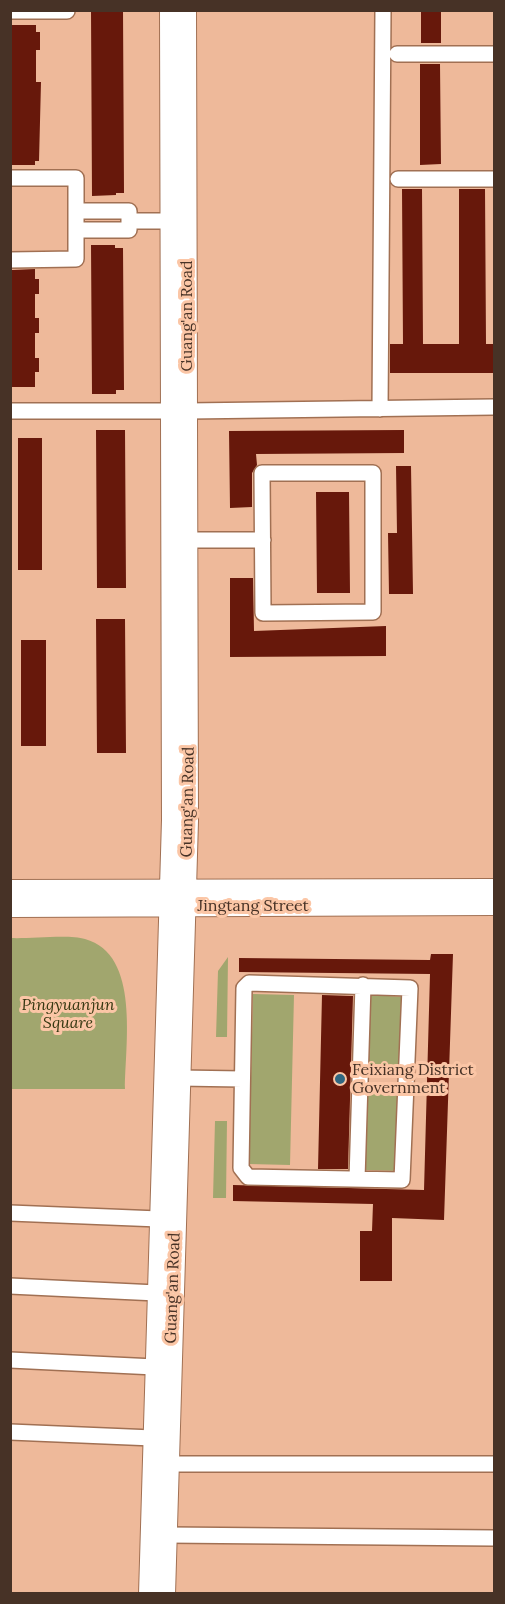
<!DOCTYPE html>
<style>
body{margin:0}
#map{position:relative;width:505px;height:1604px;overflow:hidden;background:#eeb99a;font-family:Lora,serif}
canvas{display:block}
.frame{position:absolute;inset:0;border:12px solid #473226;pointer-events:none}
</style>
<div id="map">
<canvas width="505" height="1604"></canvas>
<div class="frame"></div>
</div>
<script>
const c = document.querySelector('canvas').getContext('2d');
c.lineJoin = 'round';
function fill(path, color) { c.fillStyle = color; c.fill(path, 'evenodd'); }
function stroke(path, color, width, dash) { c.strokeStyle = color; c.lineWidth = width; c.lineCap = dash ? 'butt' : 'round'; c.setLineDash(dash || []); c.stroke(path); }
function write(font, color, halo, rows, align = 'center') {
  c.font = font + ' Lora,serif'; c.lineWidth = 6; c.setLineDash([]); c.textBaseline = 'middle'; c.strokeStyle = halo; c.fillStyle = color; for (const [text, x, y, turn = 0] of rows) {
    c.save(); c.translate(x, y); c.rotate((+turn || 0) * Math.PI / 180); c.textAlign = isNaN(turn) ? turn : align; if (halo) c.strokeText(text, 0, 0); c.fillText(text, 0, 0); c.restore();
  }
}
const green = new Path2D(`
 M11,938C29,939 69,934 85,939C141,954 125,1046 125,1089H11Z
 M228,957L227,1037H216L218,971Z
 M253,994L294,995L290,1165L249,1164Z
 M370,995L405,997L403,1072L368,1071Z
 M367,1094L402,1095L400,1171L365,1170Z
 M215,1121H227L226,1198H213Z`);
const building = new Path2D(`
 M91,10H123L124,193H116V195L92,196Z
 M421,10H441V43H421Z
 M12,25H36V32H40V50H36V82H41L39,161H35V165H12L10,159Z
 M420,64H440L441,164L420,165Z
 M402,189H422L423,344H459V189H485L486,344H495V373H390V344H403Z
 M91,245H115V248H123L124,390H116V394H92Z
 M35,269V279H39V294H35V318H39V333H35V358H39V372H35V387H12V270Z
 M96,430H125L126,588H97Z
 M404,430V453L256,454L257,465L252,473V507L230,508L229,431Z
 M18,438H42V570H18Z
 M396,466H411L413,594H389L388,533H397Z
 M316,492H349L350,593H317Z
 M230,578H253L254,631L386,626V656L230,657Z
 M96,619H125L126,753H97Z
 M21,640H46V746H21Z
 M431,954H453L444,1220L392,1218V1281H360V1231H372L373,1204L233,1201V1185L424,1190L430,974L239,972V958L430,960Z
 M322,995L353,996L348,1169H318Z`);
const minor = new Path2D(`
 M10,11H67
 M397,54H494
 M10,178H76V259L10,260
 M398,179H494
 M76,211H129V230H76
 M129,221H170
 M380,409L383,10
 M10,411H171
 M188,411L494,407
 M262,473H373V612L263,613Z
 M188,540H263
 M249,983L410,988L402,1180L248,1177L241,1168L244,988Z
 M179,1078L242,1079
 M357,1179L363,985
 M10,1213L159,1219
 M10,1286L157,1293
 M10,1360L155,1367
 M10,1432L153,1438
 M169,1464H494
 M167,1535L494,1538`);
const major = new Path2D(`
 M10,890L494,889
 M10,907L494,905
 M149,1594L172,820L170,10
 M165,1594L188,821L186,10`);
const markers = [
 [340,1079,6,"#306781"]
];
const streetNames = [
 ["Guang'an Road",187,316,-90],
 ["Guang'an Road",188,802,-89],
 ["Jingtang Street",253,906],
 ["Guang'an Road",173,1288,-88]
];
const parkNames = [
 ["Pingyuanjun",68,1005],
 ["Square",68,1023]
];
const poiNames = [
 ["Feixiang District",352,1070],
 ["Government",352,1088]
];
fill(green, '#a1a66e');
fill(building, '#67180b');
stroke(minor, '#a17053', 18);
stroke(major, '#a17053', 22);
stroke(minor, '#fff', 15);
stroke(major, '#fff', 20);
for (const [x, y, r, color] of markers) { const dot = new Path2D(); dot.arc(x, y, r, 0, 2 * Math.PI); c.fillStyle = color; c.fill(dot); stroke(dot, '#fbc6a6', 2); }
write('16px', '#473226', '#fbc6a6', streetNames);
write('italic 16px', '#363812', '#fbc6a6', parkNames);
write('16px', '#473226', '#fbc6a6', poiNames, 'left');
</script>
